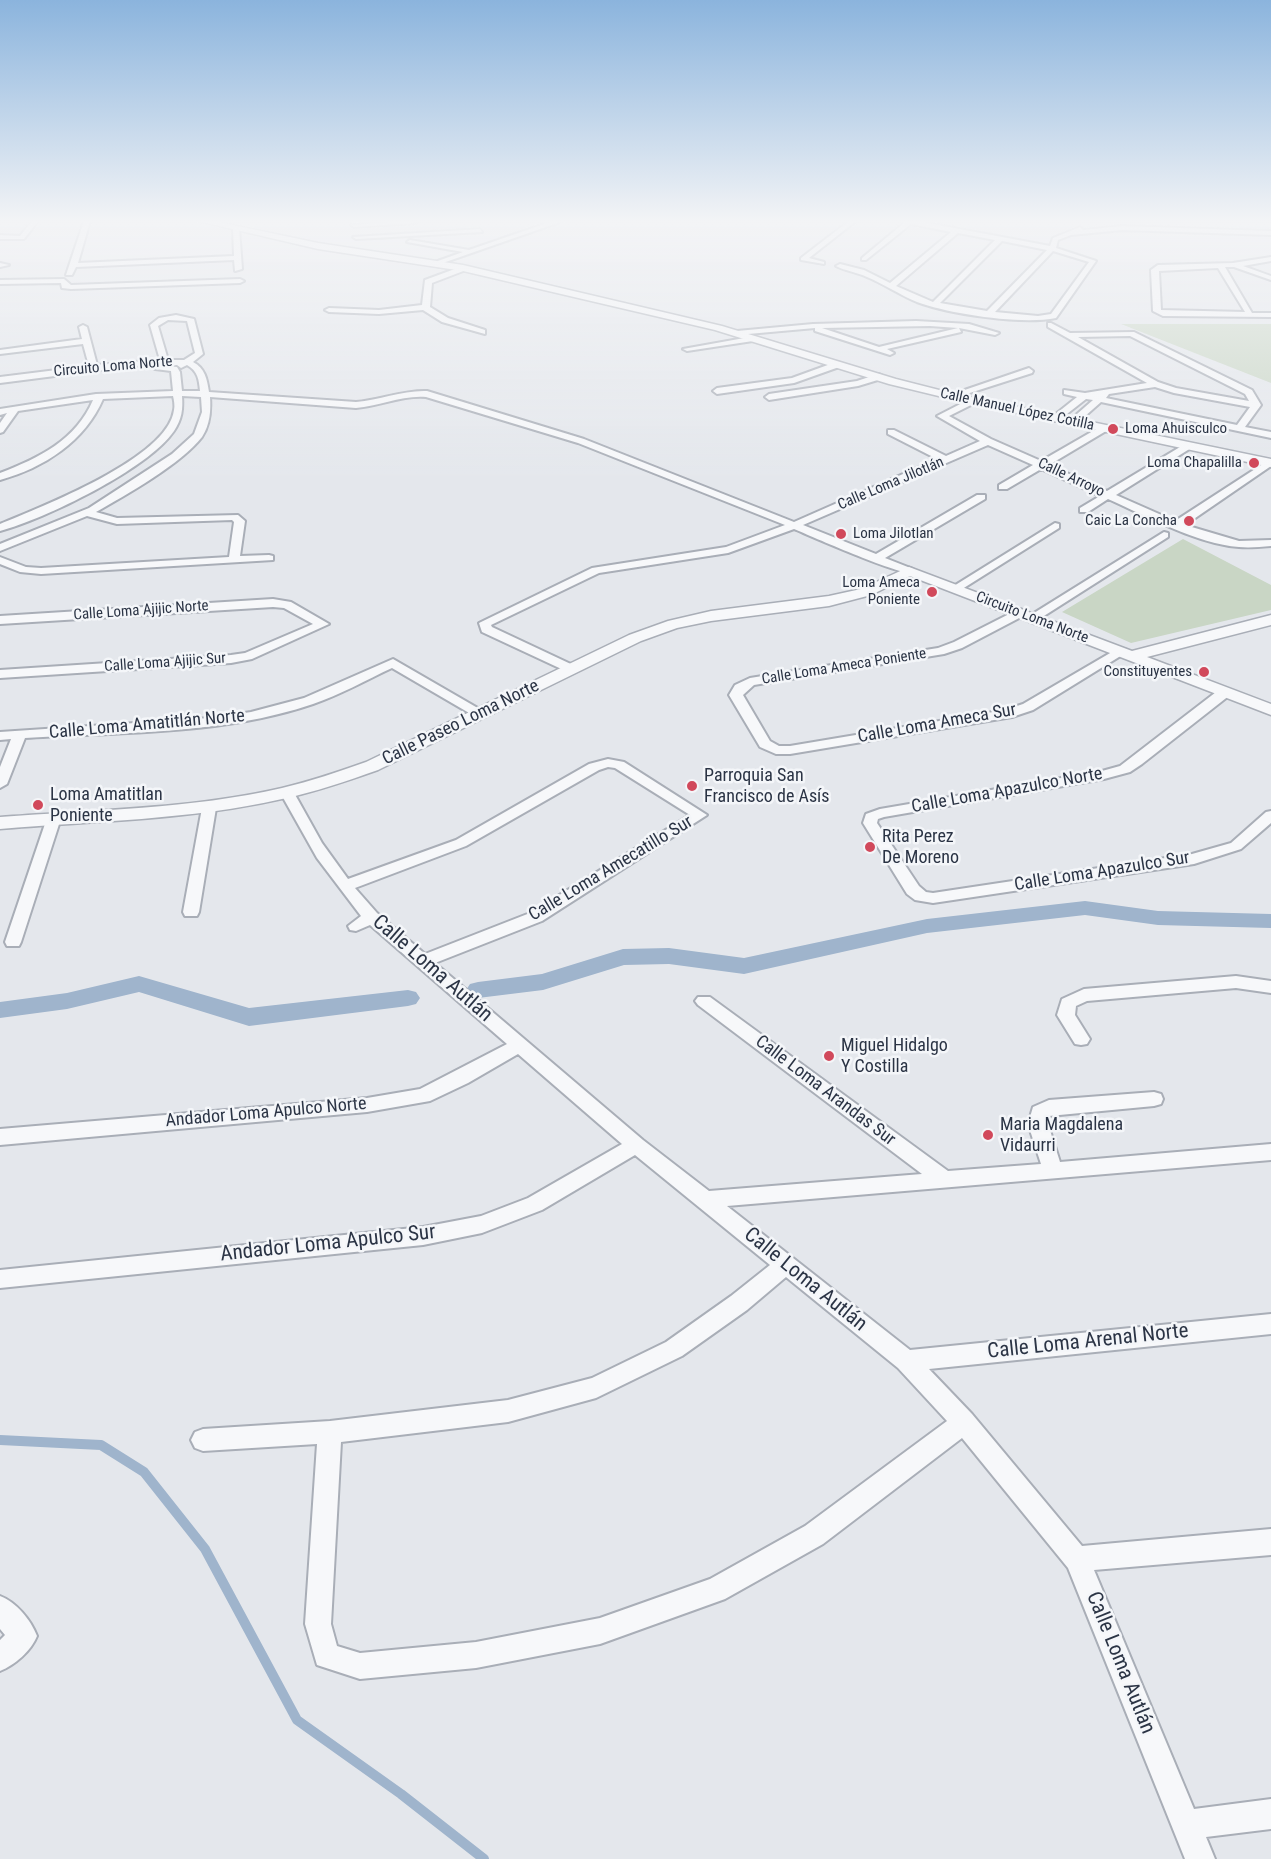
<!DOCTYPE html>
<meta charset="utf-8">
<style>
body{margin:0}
canvas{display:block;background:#e4e7ec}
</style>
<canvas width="1271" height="1859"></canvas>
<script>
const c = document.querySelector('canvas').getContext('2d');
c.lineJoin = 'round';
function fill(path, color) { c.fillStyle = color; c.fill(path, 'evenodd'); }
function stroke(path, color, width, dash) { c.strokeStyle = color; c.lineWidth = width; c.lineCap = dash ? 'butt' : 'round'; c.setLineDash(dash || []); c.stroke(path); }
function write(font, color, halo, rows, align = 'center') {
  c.font = font + ' "Roboto Condensed",sans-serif'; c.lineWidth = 5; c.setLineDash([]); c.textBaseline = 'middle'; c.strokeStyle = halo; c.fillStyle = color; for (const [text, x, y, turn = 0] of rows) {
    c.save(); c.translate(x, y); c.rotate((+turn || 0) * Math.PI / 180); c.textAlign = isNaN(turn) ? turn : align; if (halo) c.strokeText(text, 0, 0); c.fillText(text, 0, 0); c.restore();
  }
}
const green = new Path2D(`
 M1121,324H1271V383Z
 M1183,539L1271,585V610L1131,643L1062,612Z`);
const stream = new Path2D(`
 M0,1440L101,1445L144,1472L205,1549L297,1720L401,1794L484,1859`);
const canal = new Path2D(`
 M1085,901L1158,911L1271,914V928L1158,925L1085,915L927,933L744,974L669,964L624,965L543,990L478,998L470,996L466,990L470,984L478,982L542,974L623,949L669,948L744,958L927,919Z
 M139,976L249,1008L408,990L416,992L420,998L416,1004L408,1006L249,1026L139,992L67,1009L0,1018V1002L67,993Z`);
const minor = new Path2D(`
 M32,221H38L24,239H0V235L20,236Z
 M84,221H90L78,263L234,256L233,228L236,226L239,228L242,269L235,271L234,260L76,267L72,275H66Z
 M408,221L416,223L354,227L351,225Z
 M553,221H563L437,265L435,262L463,252L407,242L410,240L469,250Z
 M849,221H856L809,258L824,262V264L801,260V258Z
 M903,221H917L1050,246L1053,238L1080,227L1083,230L1122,226L1271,231V235L1122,230L1071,235L1058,240L1056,248L1096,261L1056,318C1021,325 950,314 917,302C900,295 884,284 867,277C857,272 845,271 836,266L840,264L864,270L890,283L951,232L911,224L866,260H862V258L904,223ZM958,233L995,240L933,302L896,286ZM1002,241L1047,250L987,311L940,303ZM1053,251L1089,262L1051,314L1038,316L995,312Z
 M480,229L482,232L356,239L353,237Z
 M1271,257V261L1243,266L1271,276V280L1234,267H1225L1252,313H1271V317L1163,316L1153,311L1151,270L1158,265L1233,263ZM1218,268L1245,312L1161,310L1159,271Z
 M0,263L9,265L0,267Z
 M463,266L466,270L432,283L430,307L448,318L485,330V334L442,322L423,310L379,314L329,312L325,310L329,308L379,310L422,305L425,280Z
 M64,279L71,285L240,279L244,281L240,283L71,289L62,288L61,283L0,284V280Z
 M176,315L194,319L203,354L193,362C205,368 207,379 209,392L356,402C380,400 403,390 427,391L584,439L794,522L937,459L888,434V430H894L946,456L980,441L937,416L972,398L976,401L975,403L949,416L991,439L1041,461L1100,427H1106V431L1049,465L1107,491L1185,444H1191V448L1116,495L1175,521L1269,460L1271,466L1185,525L1239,541L1271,540V546C1260,547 1249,548 1239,547C1198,544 1146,516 1108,499L1088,512H1080V508L1100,496L1041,469L1007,489H999V485L1033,465L988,445L803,525L876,554L977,495H985V499L885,558L913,569V573C901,576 813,537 794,529L728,553L599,573L491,625L492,627L575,666L576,669L570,673L482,632L479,623L592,568L726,547L785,525L578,443L426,397C403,395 379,406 356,408L210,397C211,410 210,425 202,437C181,464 126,495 96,512L117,518L238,515L245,521L240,556L269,555L273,556V560L41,574L20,572L0,564V557L26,567L41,568L229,557L234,522L232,520L117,524L87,516L0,551V544L89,508L172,454L194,434L202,412L201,397L182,396C183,409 182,419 174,431C148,469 45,519 0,531V524C41,507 168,458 174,410C175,406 174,400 173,396L103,399C85,441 44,468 0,480V473C39,458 76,440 93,400L18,411L3,432L0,433V423L7,413L0,415V409L96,394L173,391L171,371L155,369V365L133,366L0,383V377L89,366L83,344L0,354V350L82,339L79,327L83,325L87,327L97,365L160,360L150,325L159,318ZM168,320L187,321L195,353L184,360H168L158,326ZM177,365L181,368L187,365C198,371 199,380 200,391H182L180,372L177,367L167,366Z
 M916,321L969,324L999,333L995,335L959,328L961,332L887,349L894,353L890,355L815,331V328L737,335L733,333L737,331L813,324ZM930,326L958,328L879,347L822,328Z
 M1051,323L1070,333L1134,332L1252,390L1261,405L1245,427L1271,432V438L1101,402L1075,425H1069V421L1093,400L1086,399L1058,421H1052V417L1077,397L1064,394V390L1085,393L1147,383L1048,327V323ZM1130,336L1245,394L1249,401L1176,388L1158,382L1078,337ZM1155,387L1174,393L1250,407L1237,425L1106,398L1109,394Z
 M750,337L754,339L753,341L687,351L683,349Z
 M836,362L839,363V367L794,383L717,394L713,391L717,388L792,378Z
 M1029,368L1033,371L1032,373L954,398L947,396Z
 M878,374L881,375V379L858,386L769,400L765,397L769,394L857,381Z
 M1055,523L1059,524V528L959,591H951L949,589Z
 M1164,532L1168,533V537L1036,621L1032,622L1026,618Z
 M273,599L291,602L329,624L252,659L231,663L0,678V670L231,655L245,653L313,624L284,608L273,607L0,624V616Z
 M1019,609L1023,610V616L962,648L944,654L754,685L743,695L770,741L779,746H790L1005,710L1023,704L1117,649H1125L1127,652L1033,710L1012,717L790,754H776L760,747L729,695L735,685L750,678L938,648L954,642Z
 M393,659L488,714L481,718L476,717L392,668C366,680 340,695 313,704C222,735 121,732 25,738L7,784L0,788V767L11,739L0,740V732L210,718L251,712L304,698Z
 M1225,688L1232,692L1230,695L1142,764L1130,772L1104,779L884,817L878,819L877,823L919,886L926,892L933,893L1192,854L1231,843L1266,812L1271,811V823L1241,849L1194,864L933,903L915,900L907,894L863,823L866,814L880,809L1102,771L1120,766L1220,689Z
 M608,759L624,762L707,815L542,921L435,963L643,1140L709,1191L922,1174L698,1005L695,1001L698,997H710L948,1171L1041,1164L1028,1124L1033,1107L1049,1100L1154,1092L1161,1094L1163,1099L1161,1104L1154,1106L1049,1116L1048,1124L1060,1162L1271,1144V1160L727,1206L910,1350L1271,1314V1334L929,1369L972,1414L1082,1546L1271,1529V1555L1094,1570L1194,1809L1271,1799V1829L1206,1837L1215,1859H1185L1068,1568L962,1438L823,1544L725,1599L600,1644L476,1668L360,1679L317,1665L305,1624L317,1444L203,1451L195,1448L191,1440L195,1432L203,1429L330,1421L508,1400L592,1378L666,1342L731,1296L770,1265L635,1155L542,1210L482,1233L423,1245L0,1288V1270L423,1227L481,1216L528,1198L622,1144L518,1054L468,1083L430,1101L367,1112L0,1145V1129L367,1098L420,1089L507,1044L370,925L356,931L350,930L348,926L361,916L317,858L281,794L288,790L293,791L322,843L348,879L456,840L589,764ZM608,767L615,768L690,815L530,913L425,954L377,913L355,888L466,846L599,770ZM786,1277L898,1368L947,1421L805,1526L710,1579L600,1618L476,1642L360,1653L337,1646L331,1624L341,1442L508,1422L596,1398L682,1356L747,1310Z
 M209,804L216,808L199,912L197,916H185L183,912L202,808Z
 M54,814L61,818L21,942L19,946H7L5,942L47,818Z
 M1236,976L1271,981V993L1236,988L1087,1001L1076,1006L1075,1015L1090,1039L1087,1044L1081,1045L1075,1044L1057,1015L1062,999L1084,989Z
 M0,1596C16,1602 31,1620 37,1636C31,1651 15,1665 0,1671V1640L5,1635L0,1629Z`);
const tertiary = new Path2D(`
 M198,221H214L318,243L463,265L722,326L896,379L951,393L1271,459V467L951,399L889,384L715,330L463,271L318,249Z
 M909,567L1132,651L1271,615V625L1147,657L1271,704V715L910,576L871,595L829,606L711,621L677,628L641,641L378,770C347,781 315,792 282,799C190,820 94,821 0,829V817C94,810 191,809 282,788C311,781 338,772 366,762L629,635L668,621L711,611L829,596L861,589Z`);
const markers = [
 [1113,429,6,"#d1495b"],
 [1254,463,6,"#d1495b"],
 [1189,521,6,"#d1495b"],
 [841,534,6,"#d1495b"],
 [932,592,6,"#d1495b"],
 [1204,672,6,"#d1495b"],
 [692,786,6,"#d1495b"],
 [38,805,6,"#d1495b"],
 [870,847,6,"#d1495b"],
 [829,1056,6,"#d1495b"],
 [988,1135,6,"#d1495b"]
];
const farStreetnames = [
 ["Circuito Loma Norte",113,367,-5],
 ["Calle Manuel López Cotilla",1017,410,12],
 ["Calle Arroyo",1071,478,25],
 ["Calle Loma Jilotlán",891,484,-23],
 ["Calle Loma Ajijic Norte",141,611,-4],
 ["Circuito Loma Norte",1032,618,21],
 ["Calle Loma Ajijic Sur",165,663,-4],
 ["Calle Loma Ameca Poniente",844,667,-9]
];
const farPoinames = [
 ["Loma Ahuisculco",1125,429,"left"],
 ["Loma Chapalilla",1242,463],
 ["Caic La Concha",1177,521],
 ["Loma Jilotlan",853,534,"left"],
 ["Loma Ameca",920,583],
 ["Poniente",920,600],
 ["Constituyentes",1192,672]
];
const streetNames = [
 ["Calle Paseo Loma Norte",461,723,-26],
 ["Calle Loma Ameca Sur",937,724,-10],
 ["Calle Loma Amatitlán Norte",147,725,-5],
 ["Calle Loma Apazulco Norte",1007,791,-10],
 ["Calle Loma Amecatillo Sur",611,869,-31],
 ["Calle Loma Apazulco Sur",1102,872,-9],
 ["Calle Loma Arandas Sur",825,1091,37],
 ["Andador Loma Apulco Norte",266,1113,-5]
];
const poiNames = [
 ["Parroquia San",704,776],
 ["Francisco de Asís",704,797],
 ["Loma Amatitlan",50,795],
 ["Poniente",50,816],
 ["Rita Perez",882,837],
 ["De Moreno",882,858],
 ["Miguel Hidalgo",841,1046],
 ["Y Costilla",841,1067],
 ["Maria Magdalena",1000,1125],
 ["Vidaurri",1000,1146]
];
const nearStreetnames = [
 ["Calle Loma Autlán",432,969,41],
 ["Andador Loma Apulco Sur",328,1244,-6],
 ["Calle Loma Autlán",805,1280,39],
 ["Calle Loma Arenal Norte",1088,1342,-6],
 ["Calle Loma Autlán",1120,1663,68]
];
fill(green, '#c9d6c5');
stroke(stream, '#9fb4cc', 10);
fill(canal, '#9fb4cc');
stroke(minor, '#a9aeb7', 4);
stroke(tertiary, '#a9aeb7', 3);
fill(minor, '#f7f8fa');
fill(tertiary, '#f7f8fa');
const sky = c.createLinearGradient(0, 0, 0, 481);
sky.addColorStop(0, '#8bb4dd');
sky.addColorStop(0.46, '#f3f4f6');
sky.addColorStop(1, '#f3f4f600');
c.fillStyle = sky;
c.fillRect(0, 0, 1271, 481);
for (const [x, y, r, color] of markers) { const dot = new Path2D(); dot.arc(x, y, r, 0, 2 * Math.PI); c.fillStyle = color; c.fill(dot); stroke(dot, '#f4f6f9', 2); }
write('15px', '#2b3445', '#f4f6f9', farStreetnames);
write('15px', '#2b3445', '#f4f6f9', farPoinames, 'right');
write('18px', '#2b3445', '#f4f6f9', streetNames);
write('18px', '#2b3445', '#f4f6f9', poiNames, 'left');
write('21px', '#2b3445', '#f4f6f9', nearStreetnames);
</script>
